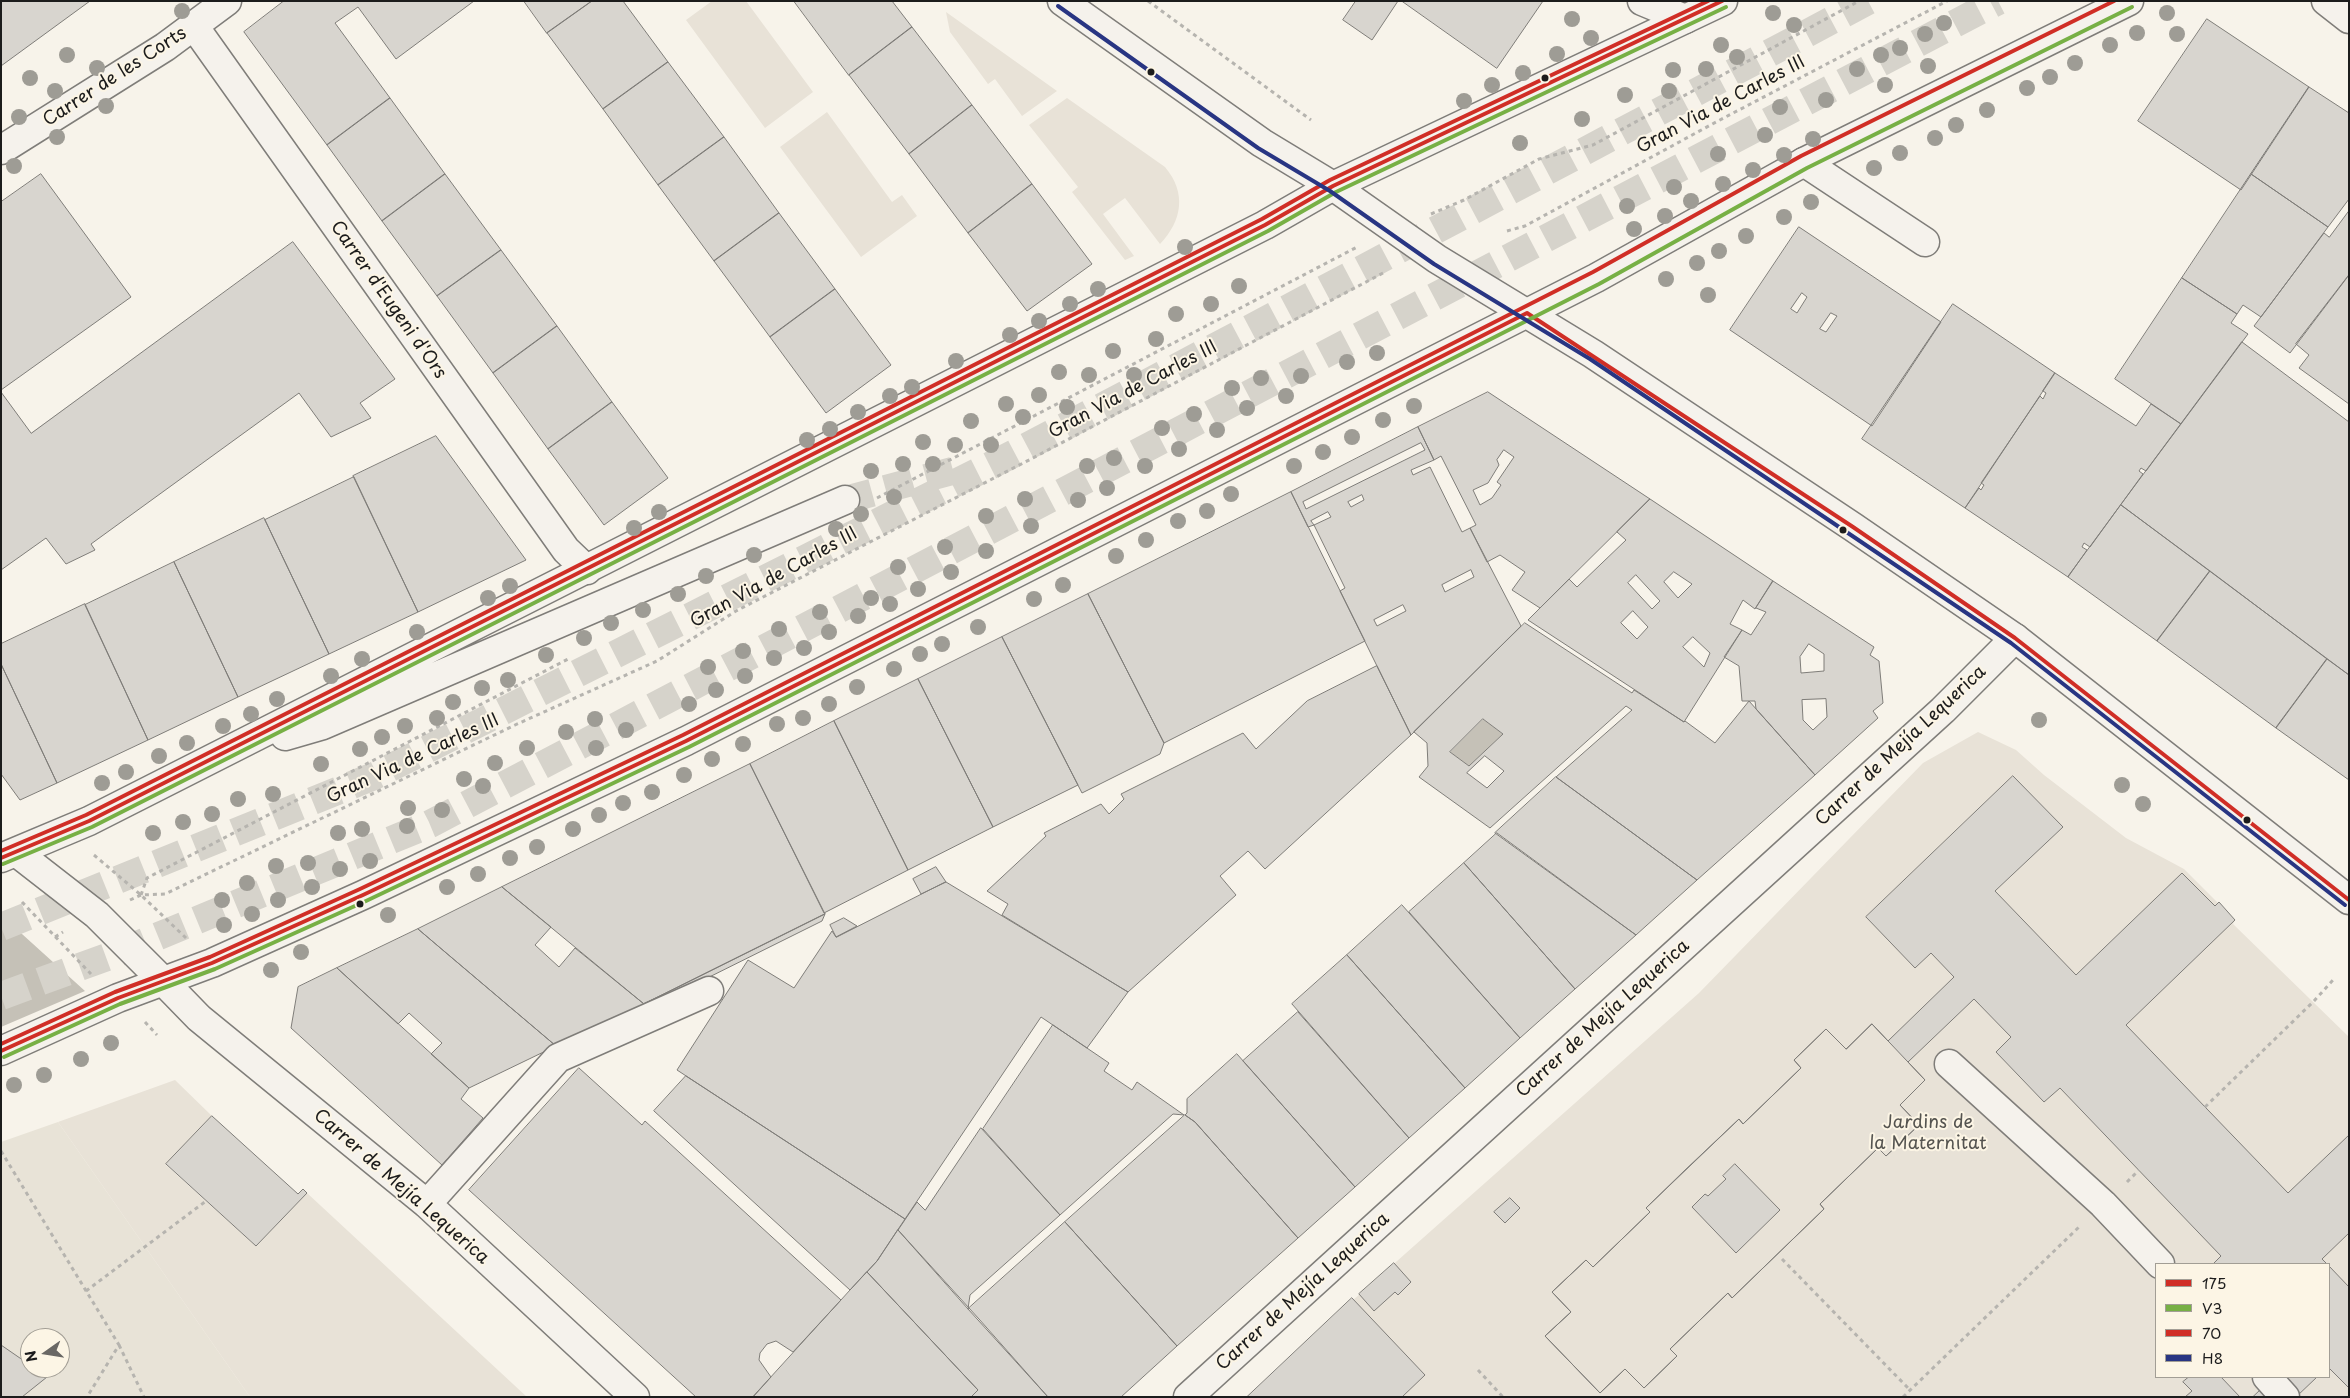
<!DOCTYPE html>
<meta charset="utf-8">
<style>
body{margin:0}
#map{position:relative;width:2350px;height:1398px;overflow:hidden;background:#f7f3ea;font-family:"Playpen Sans",sans-serif}
canvas{display:block}
.frame{position:absolute;inset:0;border:2px solid #1c1c1c;pointer-events:none}
.legend{position:absolute;left:2155px;top:1263px;width:175px;height:115px;box-sizing:border-box;background:#fcf5e5;border:1px solid #a29e95;margin:0;padding:6px 9px;list-style:none;font-size:15px;color:#1c1c1c}
.legend li{display:flex;align-items:center;gap:10px;height:25px}
.legend b{width:25px;border:1px solid #a29e95}
.north{position:absolute;left:20px;top:1328px;width:50px;height:50px;box-sizing:border-box;background:#fcf5e5;border:1px solid #a29e95;border-radius:50%;rotate:257deg;font-size:14px;font-weight:700;line-height:20px;text-align:center;color:#1c1c1c}
.north::after{content:'';display:block;margin:auto;width:18px;height:22px;background:#696764;clip-path:polygon(50% 0,100% 100%,50% 72%,0 100%)}
</style>
<div id="map">
<canvas width="2350" height="1398"></canvas>
<div class="frame"></div>
<ul class="legend">
<li><b style="height:6px;background:#d02e26"></b>175</li>
<li><b style="height:6px;background:#77b045"></b>V3</li>
<li><b style="height:6px;background:#d02e26"></b>70</li>
<li><b style="height:6px;background:#283583"></b>H8</li>
</ul>
<div class="north">N</div>
</div>
<script>
const c = document.querySelector('canvas').getContext('2d');
c.lineJoin = 'round';
function fill(path, color) { c.fillStyle = color; c.fill(path, 'evenodd'); }
function stroke(path, color, width, dash) { c.strokeStyle = color; c.lineWidth = width; c.lineCap = dash ? 'butt' : 'round'; c.setLineDash(dash || []); c.stroke(path); }
function write(font, color, halo, rows, align = 'center') {
  c.font = font + ' "Playpen Sans",sans-serif'; c.lineWidth = 4; c.setLineDash([]); c.textBaseline = 'middle'; c.strokeStyle = halo; c.fillStyle = color; for (const [text, x, y, turn = 0] of rows) {
    c.save(); c.translate(x, y); c.rotate((+turn || 0) * Math.PI / 180); c.textAlign = isNaN(turn) ? turn : align; if (halo) c.strokeText(text, 0, 0); c.fillText(text, 0, 0); c.restore();
  }
}
const built = new Path2D(`
 M58,1122L250,1397H1V1142ZM30,1338H60V1368H30Z`);
const green = new Path2D(`
 M712,1H746L813,92L765,128L686,20Z
 M946,12L1057,91L1022,116L995,79L988,84L950,32Z
 M1067,98L1165,167C1187,193 1182,221 1160,244L1125,198L1103,214L1134,256L1125,260L1072,192L1078,187L1029,125Z
 M827,112L892,202L902,195L917,216L861,257L780,147Z
 M1978,732L2016,750L2044,775L2126,838L2184,869L2235,920L2233,924L2349,1037V1397H1253L1352,1301L1699,993L1923,763ZM2156,1264H2329V1377H2156Z
 M175,1080L212,1116L166,1165L256,1246L307,1193L527,1397H250L58,1122Z`);
const water = new Path2D(`
 M1483,719L1503,734L1469,766L1450,752Z
 M1,915L85,991L1,1027Z`);
const building = new Path2D(`
 M1,1H90L1,66Z
 M284,1H474L396,59L358,7L335,23L390,98L327,145L244,32Z
 M524,1H592L547,33Z
 M592,1H623L668,62L603,109L547,33Z
 M794,1H892L912,27L849,75Z
 M1356,1H1398L1372,40L1343,20Z
 M1402,1H1543L1497,68Z
 M2207,19L2309,87L2241,190L2138,121Z
 M912,27L972,105L909,154L849,75Z
 M668,62L724,137L658,185L603,109Z
 M2309,87L2349,113V199L2328,227L2251,174Z
 M390,98L445,174L382,221L327,145Z
 M972,105L1032,184L968,233L909,154Z
 M724,137L779,213L714,261L658,185Z
 M41,174L131,297L1,390V202Z
 M445,174L501,250L437,296L382,221Z
 M2251,174L2328,227L2261,317L2243,305L2237,314L2182,278Z
 M1032,184L1092,264L1027,311L968,233Z
 M2349,211V275L2290,353L2254,326L2324,233L2329,237Z
 M779,213L835,289L770,337L714,261Z
 M1799,227L1941,322L1872,426L1730,330ZM1802,293L1807,297L1797,313L1791,309ZM1831,313L1837,316L1826,332L1820,329Z
 M293,242L395,379L360,403L371,418L331,437L299,393L91,544L95,550L66,564L46,538L1,570V392L31,433Z
 M501,250L557,326L493,373L437,296Z
 M2349,275V404L2299,368L2309,355L2296,344Z
 M2182,278L2237,314L2231,323L2248,334L2181,424L2115,379Z
 M835,289L891,365L826,413L770,337Z
 M1953,304L2055,373L1965,508L1862,439Z
 M557,326L612,402L548,449L493,373Z
 M2242,342L2349,422V675L2121,505Z
 M2055,373L2136,426L2151,404L2181,424L2146,471L2141,468L2139,471L2143,474L2090,547L2084,543L2082,547L2087,550L2068,577L1965,508L1979,488L1981,490L1984,485L1981,483L2040,396L2043,399L2046,393L2043,391Z
 M1488,392L1650,499L1540,608L1512,590L1525,572L1500,555L1487,562L1470,528L1476,525L1441,456L1434,460L1418,427ZM1504,450L1514,457L1497,482L1501,485L1492,498L1480,505L1473,490L1488,483L1499,465L1497,460Z
 M612,402L668,478L604,525L548,449Z
 M1418,427L1434,460L1411,470L1413,475L1430,467L1462,532L1470,528L1521,626L1411,735L1340,591L1345,588L1314,525L1308,527L1291,492ZM1421,443L1425,450L1306,509L1303,502ZM1362,495L1364,500L1351,507L1348,502ZM1328,512L1331,517L1314,525L1311,521ZM1471,570L1474,577L1445,592L1442,585ZM1403,605L1406,611L1377,626L1374,620Z
 M436,436L526,560L418,612L353,476Z
 M354,477L418,612L329,654L265,520Z
 M1291,492L1365,641L1164,743L1088,594Z
 M1650,499L1773,581L1755,609L1743,600L1730,624L1742,630L1684,722L1528,620L1569,579L1577,587L1626,540L1617,532ZM1674,572L1692,584L1678,598L1664,582ZM1636,575L1660,601L1652,609L1628,583ZM1633,611L1648,627L1637,639L1621,623ZM1693,637L1710,653L1704,667L1683,647Z
 M2121,505L2210,571L2157,641L2068,577Z
 M264,518L329,654L238,697L174,562Z
 M174,562L238,697L148,740L85,605Z
 M2210,571L2327,659L2276,728L2157,641Z
 M1773,581L1874,647L1870,655L1879,661L1883,703L1873,711L1878,718L1815,775L1756,709L1755,701H1742L1739,666L1724,657L1742,630L1751,635L1766,612L1756,608ZM1809,644L1824,654V671L1801,673L1800,657ZM1826,699L1827,717L1813,730L1803,720L1802,700Z
 M1088,594L1164,743L1160,754L1082,793L1002,637Z
 M85,604L148,740L57,783L1,664V644Z
 M1525,623L1632,693L1634,690L1684,722L1685,721L1715,743L1749,701L1815,775L1697,880L1556,777L1632,710L1626,706L1490,828L1419,777L1428,766L1427,743L1414,732ZM1483,719L1503,734L1469,766L1450,752ZM1485,756L1504,771L1487,788L1467,773Z
 M1002,637L1078,785L993,827L918,679Z
 M2327,659L2349,675V780L2276,728Z
 M1,664L57,783L20,800L1,774Z
 M1377,666L1411,735L1265,869L1248,851L1220,876L1236,895L1128,992L1002,915L1008,904L987,891L1046,836L1044,833L1101,804L1109,814L1124,799L1121,794L1243,733L1256,749L1307,701Z
 M918,679L993,827L908,870L834,721Z
 M834,721L908,870L824,913L750,764Z
 M750,764L825,914L644,1004L502,887Z
 M2013,776L2063,827L1995,891L2076,975L2182,873L2215,906L2219,902L2235,920L2126,1025L2288,1193L2349,1135V1233L2322,1259L2327,1264H2213L2221,1256L2060,1088L2044,1102L1996,1052L2011,1037L1974,999L1908,1062L1925,1080L1900,1105L1919,1125L1886,1156L1878,1148L1820,1204L1824,1209L1732,1298L1728,1293L1670,1349L1677,1356L1644,1388L1625,1369L1600,1393L1545,1336L1571,1312L1552,1292L1586,1260L1593,1267L1650,1212L1646,1208L1684,1171L1739,1119L1743,1124L1801,1068L1794,1060L1826,1029L1846,1049L1872,1024L1888,1041L1954,977L1931,953L1915,968L1866,917ZM1735,1164L1780,1210L1736,1253L1692,1207L1705,1194L1708,1196L1726,1179L1723,1176Z
 M1556,777L1697,880L1636,935L1495,833Z
 M1497,833L1636,935L1575,989L1464,863Z
 M1464,863L1575,989L1520,1038L1409,912Z
 M936,867L946,882L921,894L913,879Z
 M946,882L1128,992L1087,1048L1041,1017L905,1219L677,1070L748,960L794,988L832,931L836,937Z
 M502,887L551,927L535,945L559,967L575,948L644,1004L556,1046L418,929Z
 M1402,905L1520,1038L1465,1088L1347,955Z
 M825,914L822,921L651,1006L644,1004Z
 M844,918L857,926L836,937L830,925Z
 M418,929L445,952L556,1046L469,1088L431,1054L442,1043L409,1013L398,1024L337,968Z
 M1347,955L1465,1088L1409,1138L1292,1004Z
 M337,968L469,1088L461,1099L483,1118L442,1165L291,1028L298,987Z
 M1298,1012L1409,1138L1355,1187L1243,1061Z
 M1872,1024L1925,1080L1900,1105L1919,1125L1886,1156L1878,1148L1820,1204L1824,1209L1732,1298L1728,1293L1670,1349L1677,1356L1644,1388L1625,1369L1600,1393L1545,1336L1571,1312L1552,1292L1586,1260L1593,1267L1650,1212L1646,1208L1739,1119L1743,1124L1801,1068L1794,1060L1826,1029L1846,1049Z
 M1053,1025L1109,1063L1104,1071L1132,1090L1137,1082L1184,1115L1173,1114L1060,1215L983,1129Z
 M1237,1054L1355,1187L1298,1238L1195,1122L1185,1115L1187,1113V1099Z
 M579,1068L642,1125L645,1121L841,1300L793,1352L776,1341L767,1344L760,1353L759,1360L771,1377L753,1397H696L469,1190Z
 M686,1076L905,1219L877,1261L850,1290L654,1111Z
 M1185,1115L1195,1122L1298,1238L1177,1346L1065,1222Z
 M212,1116L298,1194L303,1189L307,1193L256,1246L166,1164Z
 M981,1128L1060,1215L970,1295L968,1309L898,1230L917,1202L925,1210Z
 M1510,1198L1520,1208L1505,1223L1494,1212Z
 M1065,1222L1177,1346L1121,1397H1048L968,1309Z
 M898,1230L979,1319L1048,1397H971L978,1390L867,1272L877,1261Z
 M1394,1263L1411,1282L1398,1295L1395,1292L1374,1311L1359,1294Z
 M2329,1266L2349,1287V1388L2329,1368Z
 M867,1272L978,1390L971,1397H753Z
 M1352,1298L1425,1375L1402,1397H1247Z
 M1,1345L30,1365V1368H34L47,1377L22,1397H1Z
 M2189,1377H2221L2240,1397H2185L2192,1391L2183,1382Z
 M2274,1377H2317L2296,1397H2253Z`);
const majorTunnel = new Path2D(`
 M845,500L956,470
 M1,927L374,776L1013,454L1868,1
 M1,996L115,954L430,824L1998,1`);
const path = new Path2D(`
 M1148,1L1311,120
 M1431,214L1464,200L1539,159L1593,145L1859,1
 M1507,231L1525,226L1716,122L1947,1
 M877,498L1359,246
 M94,855L141,895L186,938
 M141,895L147,878L570,658
 M130,900L141,895L165,894L515,725L657,661L736,611L1031,459L1383,273
 M22,902L91,974
 M55,937L63,932
 M145,1022L157,1035
 M2205,1107L2314,1001L2333,980
 M1,1151L119,1345L87,1397
 M2127,1182L2139,1170
 M1782,1259L1910,1390
 M86,1291L206,1201
 M119,1345L144,1397
 M1478,1370L1503,1397
 M1903,1397L2079,1227`);
const minor = new Path2D(`
 M1642,1L1685,19
 M2326,1L2349,19
 M194,26L566,550L587,570
 M1,150L165,47L227,1
 M1804,162L1925,242
 M163,981L199,1018L427,1204L635,1397
 M1949,1064L2103,1204L2160,1264
 M427,1204L558,1058L709,991
 M2267,1377L2285,1397
 M1188,1397L1943,710L2015,638`);
const major = new Path2D(`
 M1062,1L1262,143L1333,186L1437,259L1593,354L1853,527L2015,638L2349,900
 M285,736L323,725L845,500
 M16,852L97,915L163,981
 M1,858L89,821L1265,225L1333,186L1723,1
 M1,1051L118,998L212,963L363,895L686,741L1596,278L1804,162L2129,1`);
const bus1 = new Path2D(`
 M1,858L89,821L1265,225L1333,186L1722,1
 M1,1051L118,998L212,963L363,895L686,741L1527,313L1853,527L2015,638L2349,900`);
const bus2 = new Path2D(`
 M3,864L92,827L1268,231L1336,192L1726,7
 M4,1057L120,1004L215,969L366,901L689,747L1599,284L1807,168L2132,7`);
const bus3 = new Path2D(`
 M1,851L86,815L1262,219L1330,180L1708,1
 M1,1044L115,992L210,957L360,889L683,735L1593,272L1801,156L2114,1`);
const bus4 = new Path2D(`
 M1058,6L1258,148L1330,191L1434,264L1590,359L2011,643L2345,905`);
const trees = [
 [182,11],
 [1773,13],
 [2167,13],
 [1572,19],
 [1944,23],
 [1794,25],
 [2137,33],
 [1925,34],
 [2177,34],
 [1591,38],
 [1721,45],
 [2110,45],
 [1900,48],
 [1557,54],
 [67,55],
 [1881,55],
 [1737,57],
 [2075,63],
 [1928,66],
 [97,68],
 [1706,69],
 [1857,69],
 [1673,70],
 [1523,73],
 [2050,77],
 [30,78],
 [1492,85],
 [1885,85],
 [2027,88],
 [55,91],
 [1669,91],
 [1625,95],
 [1826,100],
 [1464,101],
 [106,106],
 [1780,107],
 [1987,110],
 [19,117],
 [1582,119],
 [1956,125],
 [1765,135],
 [57,137],
 [1935,138],
 [1813,139],
 [1520,143],
 [1900,153],
 [1718,154],
 [1784,155],
 [14,166],
 [1874,168],
 [1753,170],
 [1723,184],
 [1674,187],
 [1691,201],
 [1811,202],
 [1627,206],
 [1665,216],
 [1784,217],
 [1634,229],
 [1746,236],
 [1185,247],
 [1719,251],
 [1697,263],
 [1666,279],
 [1239,286],
 [1098,289],
 [1708,295],
 [1070,304],
 [1211,304],
 [1176,314],
 [1039,321],
 [1010,335],
 [1156,339],
 [1113,351],
 [1377,353],
 [956,361],
 [1347,362],
 [1059,372],
 [1089,375],
 [1134,375],
 [1301,376],
 [1261,378],
 [912,387],
 [1232,388],
 [1039,395],
 [890,396],
 [1286,396],
 [1006,404],
 [1414,406],
 [1067,407],
 [1247,408],
 [858,412],
 [1194,414],
 [1023,417],
 [1383,420],
 [971,421],
 [1162,428],
 [830,429],
 [1217,430],
 [1352,437],
 [807,440],
 [923,442],
 [955,445],
 [991,445],
 [1179,449],
 [1323,452],
 [1114,458],
 [903,464],
 [933,464],
 [1087,466],
 [1145,466],
 [1294,466],
 [871,471],
 [1107,488],
 [1231,494],
 [894,497],
 [1025,499],
 [1078,500],
 [1207,511],
 [659,512],
 [861,514],
 [986,516],
 [1178,521],
 [1031,526],
 [634,528],
 [836,529],
 [1146,540],
 [945,547],
 [986,551],
 [754,555],
 [1116,556],
 [898,567],
 [951,572],
 [706,576],
 [1063,585],
 [510,586],
 [918,589],
 [678,594],
 [488,598],
 [871,598],
 [1034,599],
 [890,604],
 [643,610],
 [820,612],
 [858,616],
 [611,623],
 [978,627],
 [779,629],
 [417,632],
 [829,632],
 [584,638],
 [942,644],
 [804,648],
 [743,651],
 [920,654],
 [546,655],
 [774,658],
 [362,659],
 [708,667],
 [894,669],
 [331,676],
 [745,676],
 [508,680],
 [857,687],
 [482,688],
 [716,690],
 [277,699],
 [453,702],
 [689,704],
 [829,704],
 [251,714],
 [437,718],
 [803,718],
 [595,719],
 [2039,720],
 [777,724],
 [223,726],
 [405,726],
 [626,730],
 [566,732],
 [382,737],
 [187,743],
 [743,744],
 [527,748],
 [596,748],
 [360,749],
 [159,756],
 [712,759],
 [495,763],
 [321,764],
 [126,772],
 [684,775],
 [464,779],
 [102,783],
 [2122,785],
 [483,786],
 [652,792],
 [273,794],
 [238,799],
 [623,803],
 [2143,804],
 [408,808],
 [442,810],
 [212,814],
 [599,815],
 [183,822],
 [407,826],
 [362,829],
 [573,829],
 [153,833],
 [338,833],
 [537,847],
 [510,858],
 [370,861],
 [308,863],
 [276,866],
 [340,869],
 [478,874],
 [247,883],
 [312,887],
 [447,887],
 [222,900],
 [278,900],
 [252,914],
 [388,915],
 [224,925],
 [301,952],
 [271,970],
 [111,1043],
 [81,1059],
 [44,1075],
 [14,1085]
];
const markers = [
 [1151,72,4.5,"#1c1c1c"],
 [1545,78,4.5,"#1c1c1c"],
 [1843,530,4.5,"#1c1c1c"],
 [2247,820,4.5,"#1c1c1c"],
 [360,904,4.5,"#1c1c1c"]
];
const streetNames = [
 ["Carrer de les Corts",115,77,-33],
 ["Gran Via de Carles III",1721,105,-28],
 ["Carrer d'Eugeni d'Ors",388,300,55],
 ["Gran Via de Carles III",1133,390,-28],
 ["Gran Via de Carles III",774,578,-29],
 ["Carrer de Mejía Lequerica",1901,746,-43],
 ["Gran Via de Carles III",413,759,-25],
 ["Carrer de Mejía Lequerica",1603,1019,-42],
 ["Carrer de Mejía Lequerica",401,1187,41],
 ["Carrer de Mejía Lequerica",1303,1292,-42]
];
const parkNames = [
 ["Jardins de",1928,1123],
 ["la Maternitat",1928,1144]
];
fill(built, '#e8e3d7');
fill(green, '#e8e2d7');
fill(water, '#c5c1b7');
fill(building, '#d8d5cf');
stroke(building, '#7f7d79', 1);
stroke(majorTunnel, '#d6d3cb', 28, [28, 14]);
stroke(minor, '#7f7d79', 31);
stroke(major, '#7f7d79', 31);
stroke(path, '#b6b4af', 3, [4, 4]);
stroke(minor, '#f5f2ec', 28);
stroke(major, '#f5f2ec', 28);
stroke(bus1, '#d02e26', 4);
stroke(bus2, '#77b045', 4);
stroke(bus3, '#d02e26', 4);
stroke(bus4, '#283583', 4);
c.fillStyle = '#9e9c95';
for (const [x, y] of trees) { c.beginPath(); c.arc(x, y, 8, 0, 2 * Math.PI); c.fill(); }
for (const [x, y, r, color] of markers) { const dot = new Path2D(); dot.arc(x, y, r, 0, 2 * Math.PI); c.fillStyle = color; c.fill(dot); stroke(dot, '#fcf5e5', 2); }
write('18px', '#1c1c1c', '#fcf5e5', streetNames);
write('18px', '#555450', '#fcf5e5', parkNames);
</script>
